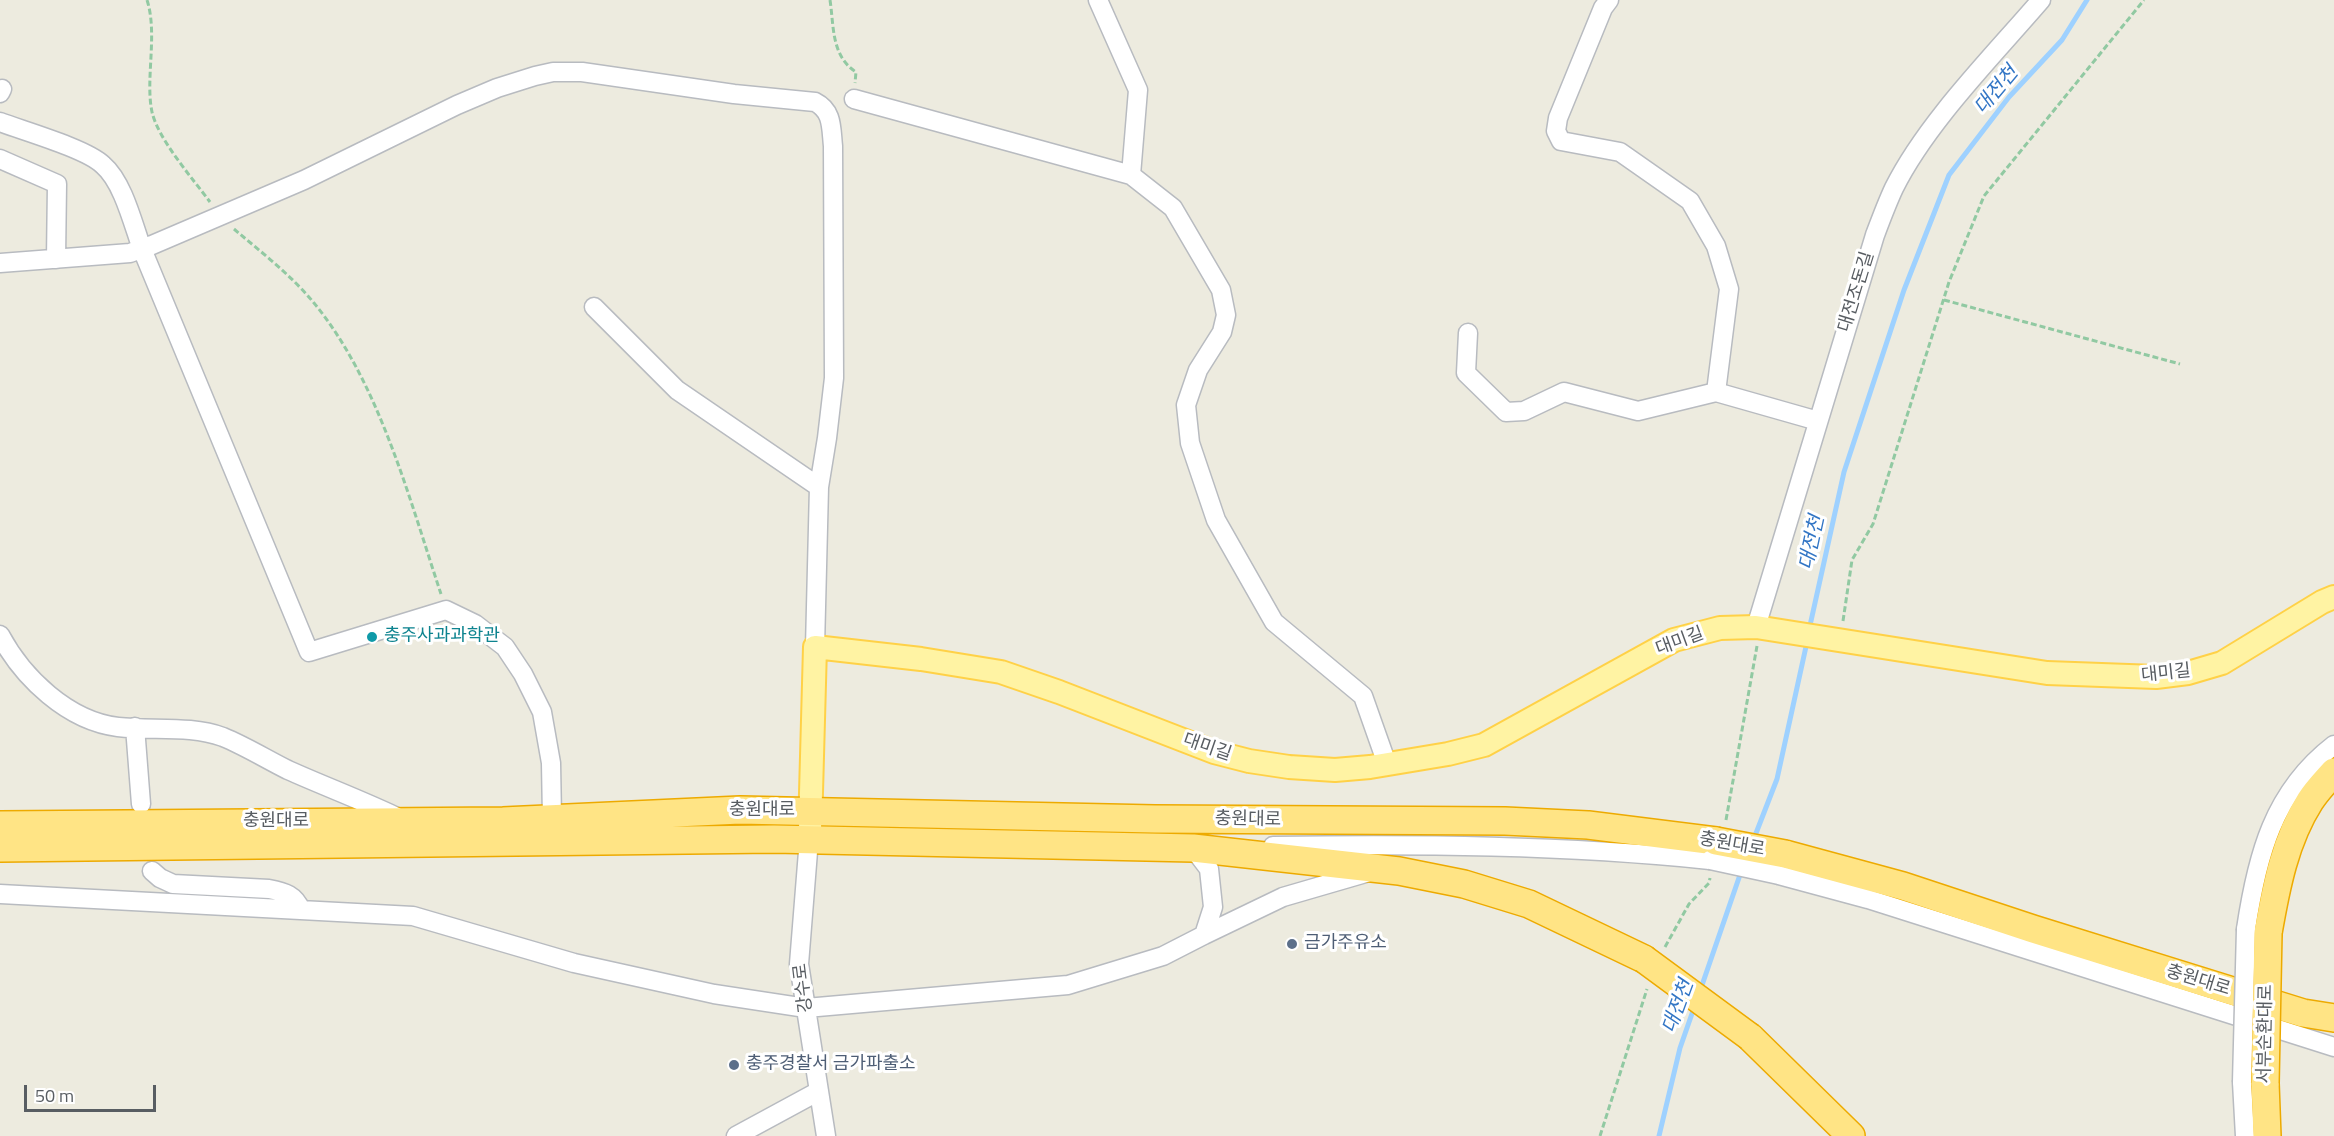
<!DOCTYPE html>
<meta charset="utf-8">
<style>
body{margin:0}
#map{position:relative;width:2334px;height:1136px;overflow:hidden;background:#edebdf;font-family:"Titillium Web",sans-serif}
canvas{display:block}
.scale{position:absolute;left:24px;top:1085px;width:132px;height:27px;box-sizing:border-box;border:3px solid #585d62;border-top:0;padding-left:8px;font-size:18px;line-height:21px;white-space:nowrap;color:#585d62;-webkit-text-stroke:4px #fff;paint-order:stroke}
</style>
<div id="map">
<canvas width="2334" height="1136"></canvas>
<div class="scale">50 m</div>
</div>
<script>
const c = document.querySelector('canvas').getContext('2d');
c.lineJoin = 'round';
function stroke(path, color, width, dash) { c.strokeStyle = color; c.lineWidth = width; c.lineCap = dash ? 'butt' : 'round'; c.setLineDash(dash || []); c.stroke(path); }
function write(font, color, halo, rows, align = 'center') {
  c.font = font + ' "Titillium Web","Noto Sans KR",sans-serif'; c.lineWidth = 6; c.setLineDash([]); c.textBaseline = 'middle'; c.strokeStyle = halo; c.fillStyle = color; for (const [text, x, y, turn = 0] of rows) {
    c.save(); c.translate(x, y); c.rotate((+turn || 0) * Math.PI / 180); c.textAlign = isNaN(turn) ? turn : align; if (halo) c.strokeText(text, 0, 0); c.fillText(text, 0, 0); c.restore();
  }
}
const stream = new Path2D(`
 M1809,630L1844,472L1904,290L1949,175L2009,97L2062,40L2087,0
 M1753,841L1777,779L1807,642
 M1700,991L1742,869
 M1659,1136L1680,1048L1695,1005`);
const path = new Path2D(`
 M147,0C158,34 145,79 152,112C158,139 193,179 210,202
 M830,0C834,26 831,56 856,72L855,83
 M234,229C261,252 292,276 314,303C379,382 409,498 441,594
 M1944,300L2180,364
 M1843,621L1852,560L1873,524L1949,282L1984,196L2144,0
 M1726,820L1757,646
 M1665,947L1689,904L1709,883L1710,878
 M1600,1136L1647,989`);
const minor = new Path2D(`
 M1098,0L1138,90L1131,175
 M1609,0L1603,8L1558,118L1556,131L1561,141L1620,152L1690,201L1716,246L1729,289L1716,392
 M0,93L2,89
 M854,99L1131,175L1173,208L1221,290L1226,315L1222,332L1198,370L1186,405L1190,443L1216,520L1274,622L1363,696L1387,764
 M0,122C24,131 87,149 103,165C123,182 133,224 142,249L309,652L446,610L475,624L505,647L523,674L542,712L551,763L552,818
 M0,159L57,184L56,259
 M0,263L130,253L152,245L304,180L457,105L497,88L535,76L553,72H582L734,94L815,102C833,111 831,128 833,146L834,378L827,438L819,487L815,647
 M594,307L677,390L819,487
 M1468,333L1466,373L1506,412L1524,411L1564,392L1638,411L1716,392L1818,421
 M1756,627L1875,235C1881,219 1887,203 1894,188C1927,122 1993,56 2041,0
 M0,635C23,678 68,721 118,727C153,731 190,725 223,737C245,746 266,759 288,770C326,787 364,801 401,819
 M135,727L141,804
 M809,839L799,964L826,1136
 M1273,846C1419,844 1564,845 1710,860
 M1193,848L1209,869L1213,907L1204,935L1283,897L1369,872
 M152,871L160,878L173,884L269,889C285,892 295,895 301,910
 M1779,875L1868,899L2334,1047
 M0,894L413,916L574,963L714,994L806,1008L1068,985L1163,956L1204,935
 M2246,929C2257,856 2273,792 2334,745
 M2242,1082L2245,1136
 M736,1136L819,1091`);
const major = new Path2D(`
 M810,829L815,647L921,659L1001,672L1059,692L1214,752L1249,761L1289,767L1335,770L1370,767L1448,754L1484,745L1674,640L1720,628L1756,627L2047,673L2156,677L2188,673L2222,663L2322,602L2334,597`);
const highway = new Path2D(`
 M0,825L503,821L740,810L1155,819L1505,821L1588,825L1716,841
 M0,848L774,839L1193,848L1399,871L1464,884L1529,904L1644,959
 M1785,854L1903,886L2033,929L2303,1013L2334,1018
 M2268,933C2276,887 2285,840 2310,801C2317,790 2326,781 2334,772
 M1750,1037L1851,1136
 M2265,1083L2267,1136`);
const minorBridge = new Path2D(`
 M1710,860L1779,875
 M2242,1082L2246,929`);
const highwayBridge = new Path2D(`
 M1716,841L1785,854
 M1644,959L1750,1037
 M2265,1083L2268,933`);
const markers = [
 [372,637,6,"#0f9aa8"],
 [1292,944,6,"#5c6f8a"],
 [734,1065,6,"#5c6f8a"]
];
const streetNames = [
 ["대전조돈길",1857,292,-73],
 ["대미길",1680,642,-20],
 ["대미길",2166,674,-6],
 ["대미길",1207,748,19],
 ["충원대로",762,811],
 ["충원대로",1248,820,1],
 ["충원대로",276,822],
 ["충원대로",1732,845,10],
 ["충원대로",2198,981,17],
 ["강수로",804,988,-97],
 ["서부순환대로",2266,1034,-89]
];
const cultureNames = [
 ["충주사과과학관",384,637]
];
const serviceNames = [
 ["금가주유소",1304,944],
 ["충주경찰서 금가파출소",746,1065]
];
const waterNames = [
 ["대전천",1997,91,-50],
 ["대전천",1813,543,-78],
 ["대전천",1679,1007,-70]
];
stroke(stream, '#9ed1ff', 5);
stroke(minor, '#b8bbc0', 21);
stroke(major, '#ffd147', 26);
stroke(highway, '#edaa00', 30);
stroke(path, '#91c9a2', 3, [6, 3]);
stroke(minor, '#fff', 18);
stroke(major, '#fff3a3', 22);
stroke(highway, '#ffe485', 27);
stroke(minorBridge, '#b8bbc0', 21, []);
stroke(highwayBridge, '#edaa00', 30, []);
stroke(minorBridge, '#fff', 18);
stroke(highwayBridge, '#ffe485', 27);
for (const [x, y, r, color] of markers) { const dot = new Path2D(); dot.arc(x, y, r, 0, 2 * Math.PI); c.fillStyle = color; c.fill(dot); stroke(dot, '#fff', 2); }
write('18px', '#585d62', '#fff', streetNames);
write('18px', '#0d838f', '#fff', cultureNames, 'left');
write('18px', '#4e5e75', '#fff', serviceNames, 'left');
write('italic 20px', '#3376c5', '#fff', waterNames);
</script>
